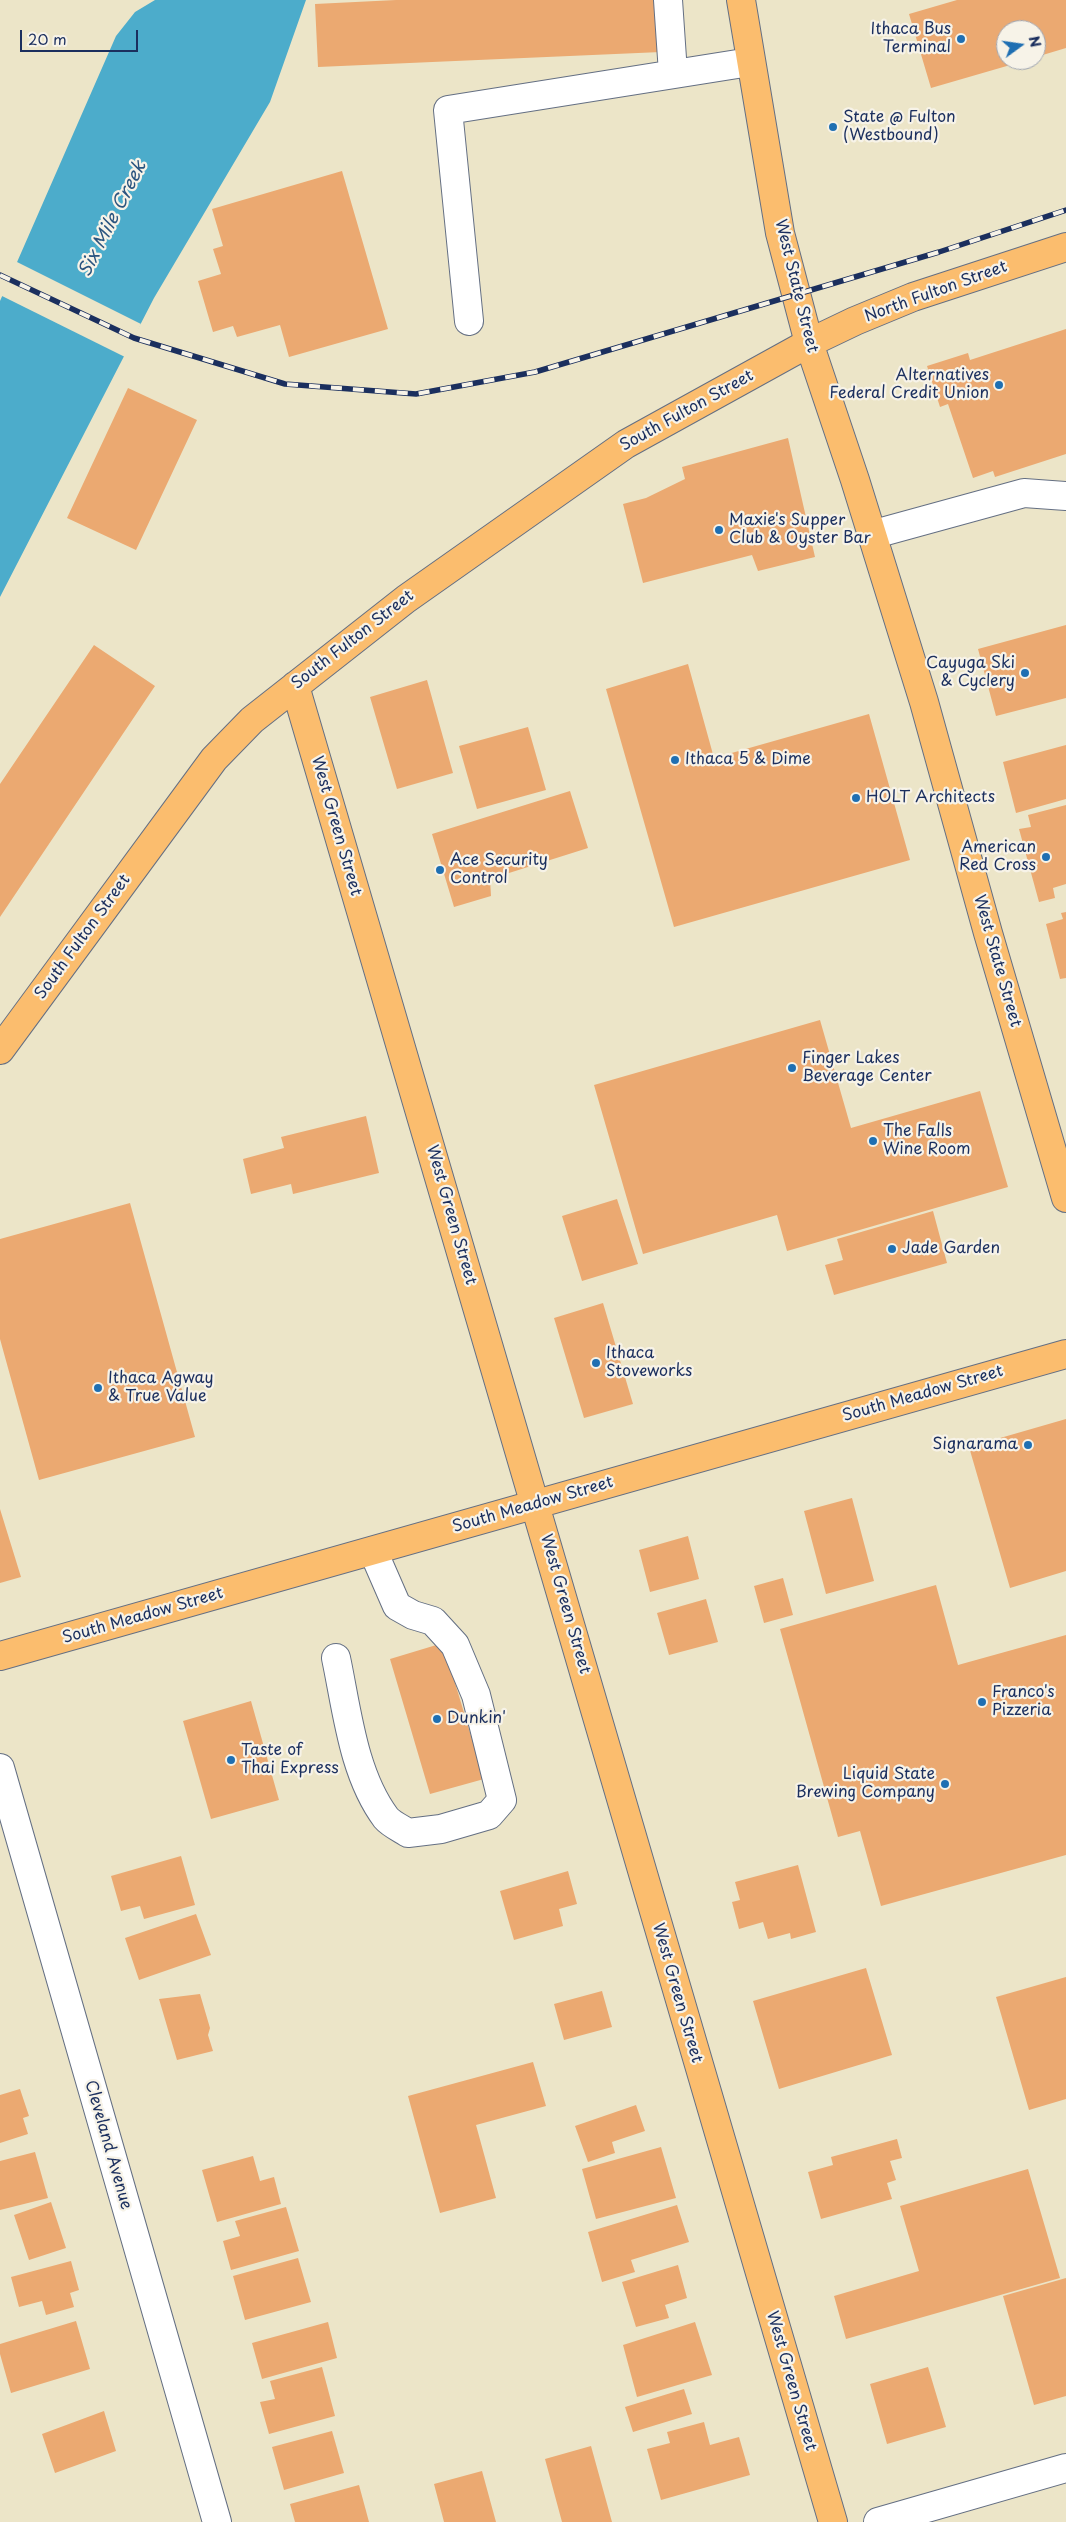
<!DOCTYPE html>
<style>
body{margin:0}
#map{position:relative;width:1066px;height:2522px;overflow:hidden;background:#ece5c8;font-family:"Playpen Sans",sans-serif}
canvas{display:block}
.north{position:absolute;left:996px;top:20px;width:50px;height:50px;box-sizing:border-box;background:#f7f3e8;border:1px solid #9fa5b1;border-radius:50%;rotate:76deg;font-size:14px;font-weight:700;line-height:20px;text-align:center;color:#1b2f5e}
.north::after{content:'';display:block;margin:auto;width:18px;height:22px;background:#1f6fb2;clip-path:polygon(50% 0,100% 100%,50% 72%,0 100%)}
.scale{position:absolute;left:20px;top:30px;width:118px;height:22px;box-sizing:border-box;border:2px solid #1b2f5e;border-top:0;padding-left:6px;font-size:15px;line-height:18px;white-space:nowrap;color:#1b2f5e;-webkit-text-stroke:4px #f7f3e8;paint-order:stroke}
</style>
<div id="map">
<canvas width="1066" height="2522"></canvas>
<div class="north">N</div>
<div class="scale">20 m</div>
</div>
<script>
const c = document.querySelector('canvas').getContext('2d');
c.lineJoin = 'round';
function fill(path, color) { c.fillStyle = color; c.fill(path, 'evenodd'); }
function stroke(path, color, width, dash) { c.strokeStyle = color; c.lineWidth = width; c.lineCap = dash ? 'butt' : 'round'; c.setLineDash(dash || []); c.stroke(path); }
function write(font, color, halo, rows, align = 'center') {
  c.font = font + ' "Playpen Sans",sans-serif'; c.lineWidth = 4.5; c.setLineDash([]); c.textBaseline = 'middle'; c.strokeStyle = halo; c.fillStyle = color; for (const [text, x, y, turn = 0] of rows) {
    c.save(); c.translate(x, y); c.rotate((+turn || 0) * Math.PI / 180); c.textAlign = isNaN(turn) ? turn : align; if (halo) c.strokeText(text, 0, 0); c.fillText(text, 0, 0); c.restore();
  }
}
const water = new Path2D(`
 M155,0H306L270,102L154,298L0,597V301L116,36L135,12Z`);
const pier = new Path2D(`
 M15,261L141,324L125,357L0,295Z`);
const building = new Path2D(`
 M396,0H658L661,52L318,67L315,4Z
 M957,0H1066V48L1036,57V30H1006V60L1024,61L931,88L909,14Z
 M342,171L388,329L289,357L280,325L237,337L233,326L213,332L198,281L221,274L213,249L223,246L212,209Z
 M1066,329V454L995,477L993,471L973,478L948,404L940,407L927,366L968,353L970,360Z
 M128,388L197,420L136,550L67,518Z
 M788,438L815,557L758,571L752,555L643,583L623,504L646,498L685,479L682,467Z
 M1066,625V698L996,716L978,649Z
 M94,645L155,686L0,917V784Z
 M688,664L714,758L869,714L910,860L674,927L606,689Z
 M427,680L453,773L397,789L370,697Z
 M528,727L546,790L477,809L459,746Z
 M1066,745V799L1016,813L1003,762Z
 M570,791L588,848L490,879L491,896L454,907L432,834Z
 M1066,805V884L1053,888L1055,898L1039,902L1019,829L1031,827L1028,815Z
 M1066,912V978L1060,979L1046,924L1063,919L1061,913Z
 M820,1020L851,1128L980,1091L1008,1187L787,1251L777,1215L643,1254L594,1085Z
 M366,1116L379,1173L293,1194L291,1184L251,1194L243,1159L284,1148L281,1137Z
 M617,1199L638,1264L582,1281L562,1216Z
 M130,1203L195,1437L39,1480L0,1339V1239Z
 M933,1211L947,1263L834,1295L825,1265L843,1260L837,1239Z
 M603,1303L633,1404L584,1418L554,1318Z
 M1066,1419V1571L1010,1588L969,1447Z
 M852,1498L874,1581L826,1594L804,1511Z
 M0,1509L21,1577L0,1583Z
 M688,1536L699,1579L650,1592L639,1550Z
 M783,1578L793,1615L764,1623L754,1586Z
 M936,1585L958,1665L1066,1635V1855L881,1906L860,1831L838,1837L780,1629Z
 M706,1599L718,1642L669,1655L657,1613Z
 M443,1643L484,1779L430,1794L390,1659Z
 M251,1701L279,1800L211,1819L183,1721Z
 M181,1856L195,1905L144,1919L140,1906L121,1911L111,1876Z
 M798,1865L816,1932L791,1939L790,1933L768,1939L763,1922L739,1929L732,1902L740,1900L735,1882Z
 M568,1871L577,1904L559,1909L563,1926L514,1940L500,1891Z
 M196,1914L211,1955L139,1980L125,1938Z
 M866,1968L892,2055L779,2089L753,2001Z
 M1066,1977V2099L1029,2110L996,1997Z
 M602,1991L612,2027L564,2040L554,2004Z
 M200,1994L210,2028L208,2035L213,2051L177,2060L159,1999Z
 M533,2062L546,2106L476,2125L496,2198L440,2213L408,2096Z
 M20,2089L29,2116L23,2118L28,2134L0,2143V2095Z
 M636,2105L645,2131L612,2142L615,2153L588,2162L575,2126Z
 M897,2139L902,2158L890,2161L896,2180L887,2183L892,2199L821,2219L808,2172L833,2165L831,2157Z
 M661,2147L676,2198L596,2219L582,2169Z
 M35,2152L48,2198L0,2210V2161Z
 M253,2156L260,2181L274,2177L281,2204L217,2222L202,2170Z
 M1028,2169L1060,2278L846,2339L834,2296L919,2271L900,2206Z
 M51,2202L66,2248L29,2260L14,2215Z
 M677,2205L689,2242L631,2260L635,2272L602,2282L588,2232Z
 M286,2207L299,2251L231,2270L223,2241L240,2236L235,2221Z
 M298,2258L311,2302L245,2320L233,2276Z
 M71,2261L79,2290L70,2293L74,2307L46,2315L42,2301L19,2307L11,2277Z
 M678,2265L687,2298L665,2305L669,2318L636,2327L622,2282Z
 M1066,2278V2396L1034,2405L1003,2296Z
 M76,2321L90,2369L11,2393L0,2354V2344Z
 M328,2322L337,2358L262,2379L252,2343Z
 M695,2322L712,2375L637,2397L623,2345Z
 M322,2367L335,2416L269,2434L260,2402L275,2399L270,2381Z
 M928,2367L946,2427L887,2444L870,2384Z
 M684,2389L692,2414L633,2432L625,2407Z
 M104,2411L116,2451L55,2473L42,2434Z
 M704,2422L710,2445L739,2437L750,2475L661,2500L647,2449L670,2443L667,2432Z
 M332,2431L344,2473L284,2490L272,2447Z
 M591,2446L612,2522H562L545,2459Z
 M482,2471L496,2522H444L434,2484Z
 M359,2485L369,2522H295L290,2504Z`);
const minor = new Path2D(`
 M668,0L673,73
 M469,321L448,110L750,62
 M871,535L1024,493L1066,496
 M336,1658C347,1710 353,1774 386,1818C391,1824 402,1829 408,1833L441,1829L489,1815L502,1800L476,1695L455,1645L433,1621L413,1615L397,1606L373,1551
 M0,1768L217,2522
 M878,2522L1066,2468`);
const major = new Path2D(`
 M741,0L780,233L809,343L855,480L924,702L988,933L1066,1198`);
const highway = new Path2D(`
 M295,686L833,2522
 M0,1050L214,759L252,720L406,599L626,444L809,343L855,321L913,297L1066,247
 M0,1656L1066,1354`);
const rail = new Path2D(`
 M0,275L134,338L285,384L416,394L535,372L939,252L1066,210`);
const markers = [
 [961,39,5,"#1f6fb2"],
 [833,127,5,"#1f6fb2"],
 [999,385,5,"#1f6fb2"],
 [719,530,5,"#1f6fb2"],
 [1025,673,5,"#1f6fb2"],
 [675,760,5,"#1f6fb2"],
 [856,798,5,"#1f6fb2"],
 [1046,857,5,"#1f6fb2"],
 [440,870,5,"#1f6fb2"],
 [792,1068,5,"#1f6fb2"],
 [873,1141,5,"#1f6fb2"],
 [892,1249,5,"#1f6fb2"],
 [596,1363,5,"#1f6fb2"],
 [98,1388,5,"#1f6fb2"],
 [1028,1445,5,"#1f6fb2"],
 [982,1702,5,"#1f6fb2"],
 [437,1719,5,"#1f6fb2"],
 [231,1760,5,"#1f6fb2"],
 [945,1784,5,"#1f6fb2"]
];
const poiNames = [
 ["Ithaca Bus",951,30,"right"],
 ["Terminal",951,48,"right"],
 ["State @ Fulton",843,118],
 ["(Westbound)",843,136],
 ["Alternatives",989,376,"right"],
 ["Federal Credit Union",989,394,"right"],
 ["Maxie's Supper",729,521],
 ["Club & Oyster Bar",729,539],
 ["Cayuga Ski",1015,664,"right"],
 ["& Cyclery",1015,682,"right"],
 ["Ithaca 5 & Dime",685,760],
 ["HOLT Architects",866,798],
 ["American",1036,848,"right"],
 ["Red Cross",1036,866,"right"],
 ["Ace Security",450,861],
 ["Control",450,879],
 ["Finger Lakes",802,1059],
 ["Beverage Center",802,1077],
 ["The Falls",883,1132],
 ["Wine Room",883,1150],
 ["Jade Garden",902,1249],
 ["Ithaca",606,1354],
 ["Stoveworks",606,1372],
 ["Ithaca Agway",108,1379],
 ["& True Value",108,1397],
 ["Signarama",1018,1445,"right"],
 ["Franco's",992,1693],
 ["Pizzeria",992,1711],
 ["Dunkin'",447,1719],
 ["Taste of",241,1751],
 ["Thai Express",241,1769],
 ["Liquid State",935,1775,"right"],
 ["Brewing Company",935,1793,"right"]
];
const streetNames = [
 ["West State Street",796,286,76],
 ["North Fulton Street",936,292,-20],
 ["South Fulton Street",687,411,-29],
 ["South Fulton Street",353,640,-38],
 ["West Green Street",336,826,74],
 ["South Fulton Street",83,937,-54],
 ["West State Street",997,961,74],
 ["West Green Street",451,1215,74],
 ["South Meadow Street",923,1394,-16],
 ["South Meadow Street",533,1505,-16],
 ["West Green Street",565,1604,74],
 ["South Meadow Street",143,1616,-16],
 ["West Green Street",677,1993,74],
 ["Cleveland Avenue",108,2145,74],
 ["West Green Street",791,2381,74]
];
const waterNames = [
 ["Six Mile Creek",113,219,-63]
];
fill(water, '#4caccb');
fill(pier, '#ece5c8');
fill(building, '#eba971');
stroke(minor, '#646f83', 30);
stroke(major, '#646f83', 30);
stroke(highway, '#646f83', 30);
stroke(minor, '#fff', 28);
stroke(major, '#fbbd6e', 28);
stroke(highway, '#fbbd6e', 28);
stroke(rail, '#1b2f5e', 5.5);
stroke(rail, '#f7f3e8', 4, [11]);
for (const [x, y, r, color] of markers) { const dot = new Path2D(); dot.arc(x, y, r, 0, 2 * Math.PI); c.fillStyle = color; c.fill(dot); stroke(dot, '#f7f3e8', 2); }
write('16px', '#1b2f5e', '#f7f3e8', poiNames, 'left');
write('16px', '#1b2f5e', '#f7f3e8', streetNames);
write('italic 18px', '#2a547f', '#f7f3e8', waterNames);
</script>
